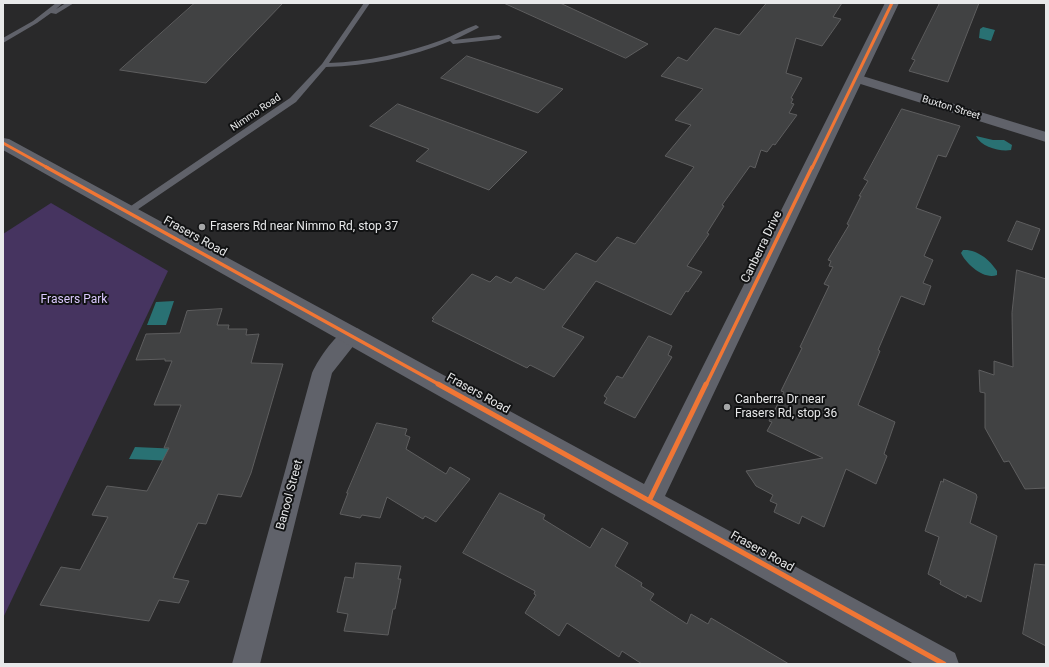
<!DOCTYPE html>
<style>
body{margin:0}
#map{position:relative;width:1049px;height:667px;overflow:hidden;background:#29292a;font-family:Roboto,sans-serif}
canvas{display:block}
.frame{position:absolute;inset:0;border:4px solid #e8e9ea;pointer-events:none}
</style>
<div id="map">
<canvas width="1049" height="667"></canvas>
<div class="frame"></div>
</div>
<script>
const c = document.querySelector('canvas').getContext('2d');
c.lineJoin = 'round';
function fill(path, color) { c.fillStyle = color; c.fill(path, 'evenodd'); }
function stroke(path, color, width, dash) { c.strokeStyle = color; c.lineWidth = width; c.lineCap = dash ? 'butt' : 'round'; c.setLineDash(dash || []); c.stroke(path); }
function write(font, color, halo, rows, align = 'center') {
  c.font = font + ' Roboto,sans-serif'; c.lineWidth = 4; c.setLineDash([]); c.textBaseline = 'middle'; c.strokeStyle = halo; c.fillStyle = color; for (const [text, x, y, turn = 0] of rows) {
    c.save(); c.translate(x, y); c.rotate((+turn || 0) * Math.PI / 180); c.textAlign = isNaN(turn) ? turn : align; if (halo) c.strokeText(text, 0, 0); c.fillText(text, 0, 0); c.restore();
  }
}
const green = new Path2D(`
 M51,203L168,271L3,618V234Z`);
const water = new Path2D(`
 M983,27L995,30L991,41L979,38L980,29Z
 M976,136L993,140H1004L1012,145L1011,150C1000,152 981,147 976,136Z
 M963,250C977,249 990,260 997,271V275C984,280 966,264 961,253Z
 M174,301L166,325H147L156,302Z
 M135,447L180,449L175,461L129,459Z`);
const building = new Path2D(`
 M195,3H283L206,83L120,70Z
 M504,3H560L648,44L626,58Z
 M767,3H842L833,17L841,19L822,46L796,38L786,73L802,78L791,98L793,99L791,103L794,104L789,113L797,115L775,145L773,144L767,152L761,150L755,168L750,166L722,205L724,206L707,233L709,234L687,266L702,272L688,292L686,291L671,315L596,281L562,327L584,337L554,377L530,365L527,368L432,321L434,319L432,318L472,274L490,282L496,276L511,283L516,277L544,290L576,253L596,262L617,237L635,244L694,167L665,156L691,125L675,120L703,89L661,76L678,57L687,61L715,28L739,35Z
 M940,3H979L948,82L909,71L915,60L912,59Z
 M467,56L563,89L538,113L441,78Z
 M398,104L527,152L489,190L416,161L429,149L370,126Z
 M902,109L960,126L946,157L938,155L916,208L941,217L924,256L933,260L923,283L931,286L924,305L901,296L878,350L880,351L858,405L895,422L884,454L887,456L876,484L846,469L824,527L802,516L799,524L774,512L777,504L770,501L773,495L756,486L746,471L823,458L767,431L772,422L769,421L784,392L781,391L802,348L800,347L829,286L824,284L833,267L829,266L831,261L828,260L849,225L847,224L861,196H859L868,181L864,179Z
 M1017,221L1040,229L1032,250L1008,241Z
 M1017,270L1046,279V488L1025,489L1009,461L1004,462L985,428V393L980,392L979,370L994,375V361L1013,367L1012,313Z
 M222,309L217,325H229L228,329H247L246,335L259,334L251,363L283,364L251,473L241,497L218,494L206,524L198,523L173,578L189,581L179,603L159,600L149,621L40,605L61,567L80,570L108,517L92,515L107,486L147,491L169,448H164L181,405H154L172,361H165V359L136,360L146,334L180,333L187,311Z
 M649,336L672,346L668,355L672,357L635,418L604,403L607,398L604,396L617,376L622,378Z
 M377,423L407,429L405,435L410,437L406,449L446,474L450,467L470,479L436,522L425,516L423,519L387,497L380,518L362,515L360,518L340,514L348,493H347Z
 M944,479L976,494L977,497L970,523L997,536L981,602L967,595L966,598L940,584L941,581L928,574L939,537L925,531L941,481L943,482Z
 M500,493L545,515L543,519L590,548L602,528L628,543L615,566L642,583L641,586L654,594L650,600L687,624L691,614L708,624L711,618L789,664H642L622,651L619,657L567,623L559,636L525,613L536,595L534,594L535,591L463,553Z
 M356,563L401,566L398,579H401L395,609H393L388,635L344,631L348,614L337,612L345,577L353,578Z
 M1035,564L1046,565V646L1023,634Z`);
const service = new Path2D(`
 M56,3H63L56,9L66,3H74L56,14L51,13L37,23L3,43V38L33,21Z
 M364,3H370L329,63C367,62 406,53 442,40C453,36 464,29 476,25L479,27L478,28L454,40L499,35L502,37L499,39L453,44L450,41C411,57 368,66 326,67L296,102L131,214H125L124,212L125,210L290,98L322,64Z`);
const minor = new Path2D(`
 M856,74L1046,132V142L851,81L849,78L851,75Z
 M352,327L359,329L362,335L332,373L260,664H232L312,373C319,358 336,332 352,327Z`);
const tertiary = new Path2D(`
 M885,3H899L665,496L955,653L959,664H914L3,150V138L9,139L644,484Z`);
const cyclewayFar2 = new Path2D(`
 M3,143L48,168
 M812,168L892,3`);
const cyclewayFar1 = new Path2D(`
 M46,167L440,385
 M706,385L812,167`);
const cycleway = new Path2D(`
 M438,384L944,664
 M649,501L706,384`);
const markers = [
 [202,227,4,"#a5a6a7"],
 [727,407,4,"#a5a6a7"]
];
const farStreetnames = [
 ["Buxton Street",951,108,17],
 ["Nimmo Road",256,113,-34]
];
const poiNames = [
 ["Frasers Rd near Nimmo Rd, stop 37",210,227],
 ["Canberra Dr near",735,400],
 ["Frasers Rd, stop 36",735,414]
];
const streetNames = [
 ["Frasers Road",195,237,29],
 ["Canberra Drive",762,247,-64],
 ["Frasers Road",478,394,29],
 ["Banool Street",290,495,-75],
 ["Frasers Road",762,552,29]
];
const parkNames = [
 ["Frasers Park",74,300]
];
fill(green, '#463460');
fill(water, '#297173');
fill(building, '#414243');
stroke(building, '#5e5e5f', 1);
fill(service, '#60626a');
fill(minor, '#60626a');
fill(tertiary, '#60626a');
stroke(cyclewayFar2, '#f07635', 3);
stroke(cyclewayFar1, '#f07635', 3.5);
stroke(cycleway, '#f07635', 5);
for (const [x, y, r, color] of markers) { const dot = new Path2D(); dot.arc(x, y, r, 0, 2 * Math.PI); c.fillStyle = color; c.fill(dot); stroke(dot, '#111213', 1.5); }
write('10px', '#e8e9ea', '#111213', farStreetnames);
write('12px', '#e8e9ea', '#111213', poiNames, 'left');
write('12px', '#e8e9ea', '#111213', streetNames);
write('12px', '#dbc9fe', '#111213', parkNames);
</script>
